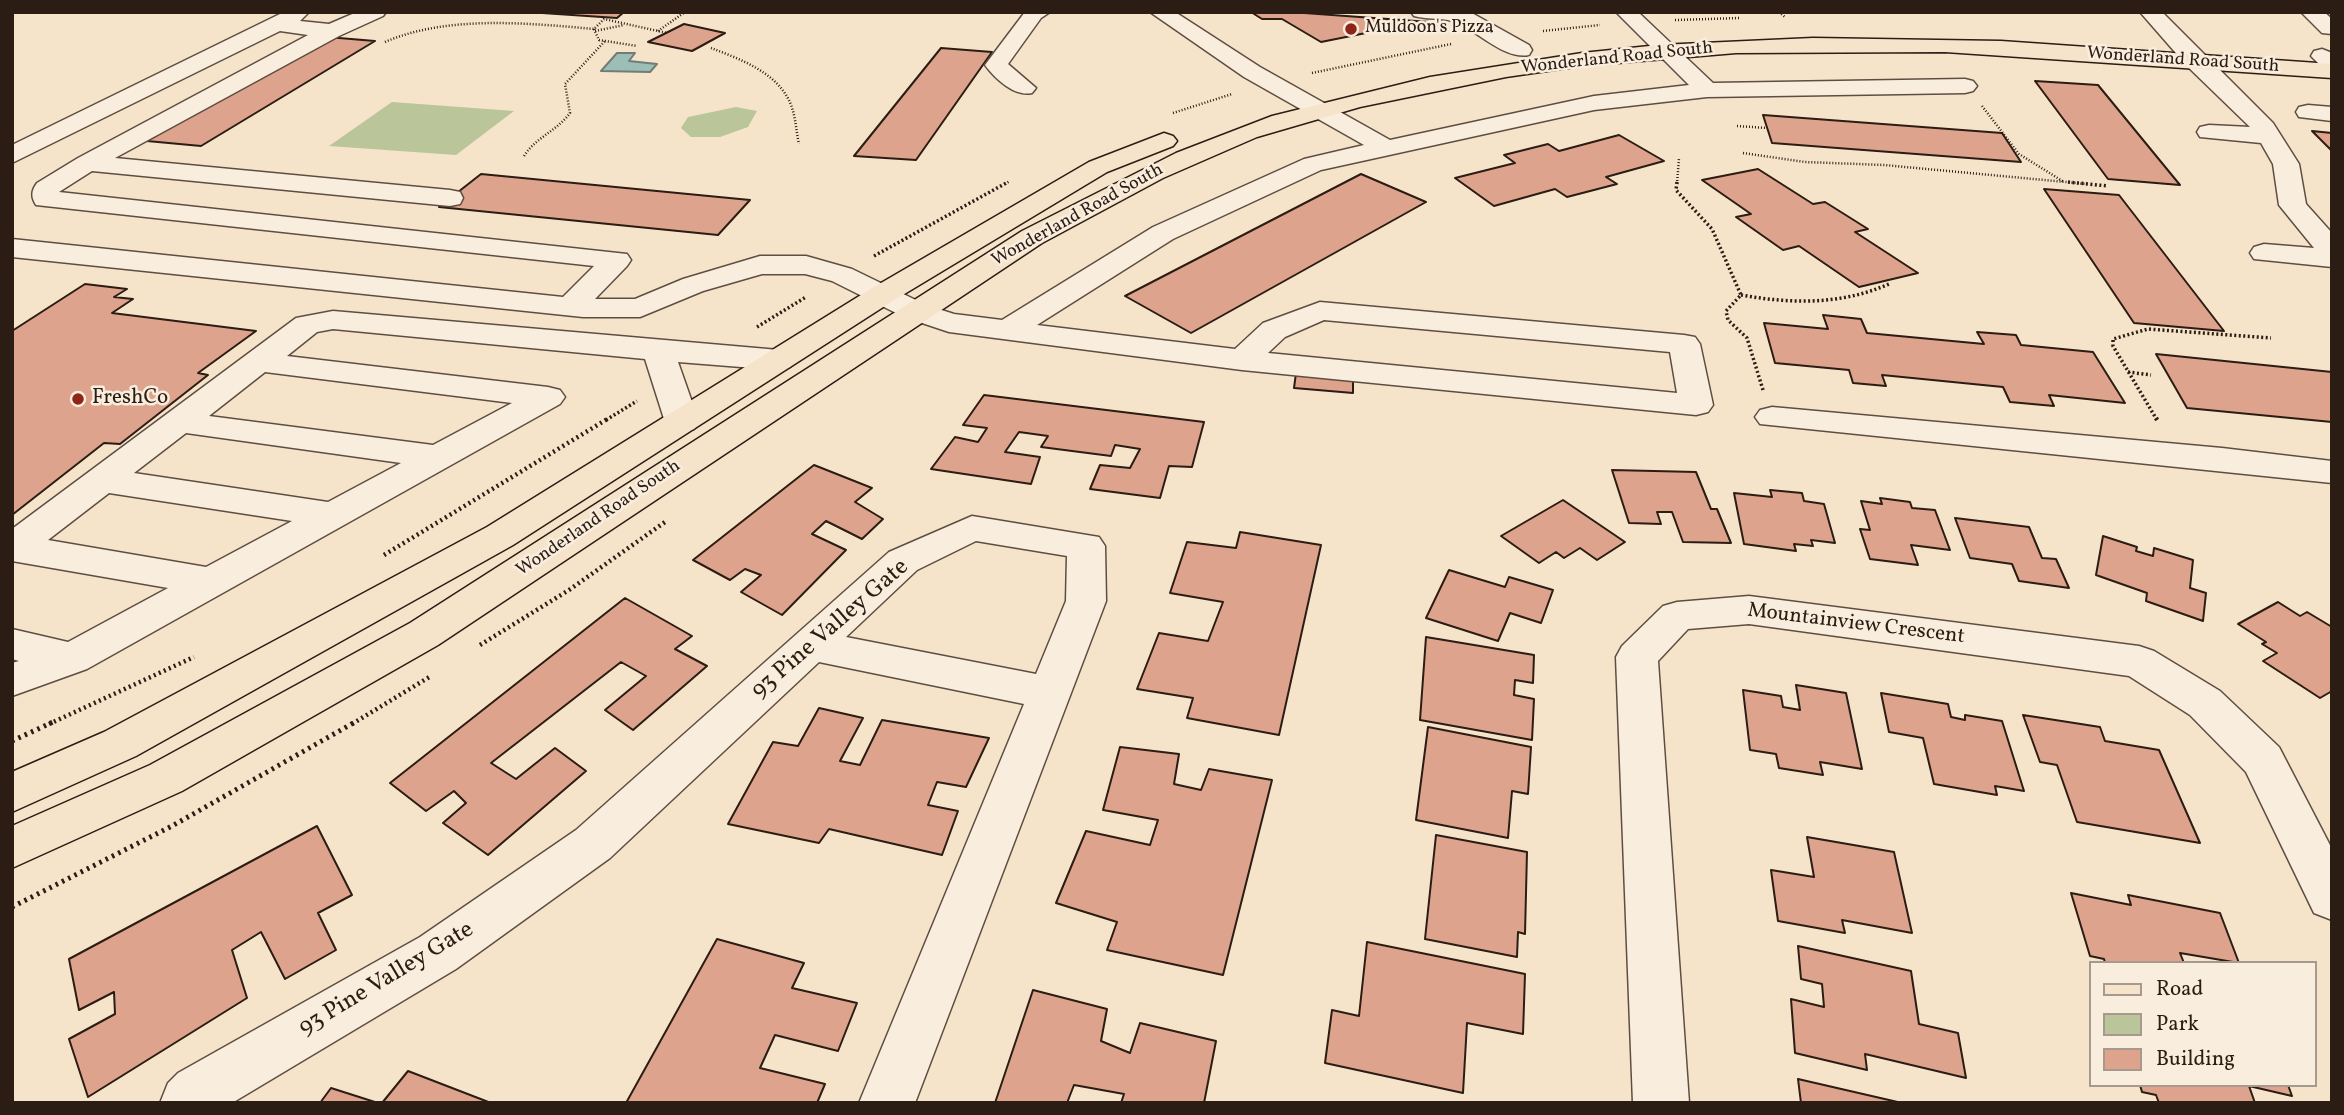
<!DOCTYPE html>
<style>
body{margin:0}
#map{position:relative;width:2344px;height:1115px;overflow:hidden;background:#f6e4ca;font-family:Vollkorn,serif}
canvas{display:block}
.frame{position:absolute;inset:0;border:14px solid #2b1c14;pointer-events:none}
.legend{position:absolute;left:2089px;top:961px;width:228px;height:126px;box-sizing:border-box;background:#f9eddd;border:2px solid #a7998d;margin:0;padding:9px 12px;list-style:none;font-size:21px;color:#2b1c14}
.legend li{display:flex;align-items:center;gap:14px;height:35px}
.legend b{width:35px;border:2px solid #a7998d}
</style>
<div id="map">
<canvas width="2344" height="1115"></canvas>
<div class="frame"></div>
<ul class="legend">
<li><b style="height:9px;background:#f6e4ca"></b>Road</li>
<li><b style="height:19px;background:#bac599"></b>Park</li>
<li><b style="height:19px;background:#dda38c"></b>Building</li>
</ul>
</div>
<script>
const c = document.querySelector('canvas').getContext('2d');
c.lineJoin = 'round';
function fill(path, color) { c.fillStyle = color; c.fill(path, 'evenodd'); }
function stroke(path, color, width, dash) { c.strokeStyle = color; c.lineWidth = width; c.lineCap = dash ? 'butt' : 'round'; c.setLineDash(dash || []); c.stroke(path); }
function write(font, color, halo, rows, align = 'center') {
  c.font = font + ' Vollkorn,serif'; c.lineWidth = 5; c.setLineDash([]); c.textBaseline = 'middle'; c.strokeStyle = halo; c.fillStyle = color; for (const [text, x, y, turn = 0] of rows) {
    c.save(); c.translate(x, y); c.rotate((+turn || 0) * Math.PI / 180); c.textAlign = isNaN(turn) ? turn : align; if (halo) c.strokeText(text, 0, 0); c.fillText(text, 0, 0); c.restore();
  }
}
const green = new Path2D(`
 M392,102L514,111L456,155L329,146Z
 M736,107L757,111L748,127L720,137H691L681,128L688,117Z`);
const water = new Path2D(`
 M617,53H635L629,61L657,64L650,72L601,71Z`);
const building = new Path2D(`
 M527,12H624L617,18Z
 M1251,12H1290L1444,23L1423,28L1406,25L1321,42L1282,19H1262Z
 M684,24L725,33L692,51L648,42Z
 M327,37L375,41L201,146L147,141Z
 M941,48L992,52L916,160L854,156Z
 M2035,81L2098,85L2180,185L2108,179Z
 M1763,115L2002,133L2021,162L1772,143Z
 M2312,131L2332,133V151Z
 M1619,135L1664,161L1606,177L1617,184L1567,197L1555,189L1494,206L1455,178L1515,163L1504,155L1548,144L1559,151Z
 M1758,169L1813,204L1825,202L1868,229L1855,232L1918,273L1859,287L1799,246L1783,250L1736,217L1751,214L1702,180Z
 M481,174L750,200L718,235L439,207Z
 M1361,174L1426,202L1191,333L1125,296Z
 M2044,189L2119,195L2224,331L2134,323Z
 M85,284L127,289L114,297L133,299L112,313L256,331L198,373L208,375L120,444L104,443L12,515V331Z
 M1823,315L1861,319L1867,333L1984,344L1977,332L2016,335L2021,345L2093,352L2125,403L2049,395L2054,406L2010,402L2003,387L1882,375L1886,386L1853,383L1849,370L1775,363L1764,323L1828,329Z
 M2156,354L2332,372V422L2187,408Z
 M1296,373L1353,378V393L1294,388Z
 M984,395L1204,422L1192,467L1169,466L1160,498L1090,489L1100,465L1130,468L1140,449L1115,445L1111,456L1041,447L1048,436L1019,432L1005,452L1040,457L1031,484L931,469L955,437L978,442L987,428L963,425Z
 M814,465L872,488L855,502L883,519L862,539L826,521L812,534L846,550L782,615L741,592L761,575L745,569L730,580L693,560Z
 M1612,470L1696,472L1711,509H1717L1731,543L1683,542L1672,512H1657L1661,524L1629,523Z
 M1770,490L1802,493L1804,501L1824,504L1835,543L1811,540L1813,546L1794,544L1796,551L1744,544L1734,493L1772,497Z
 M1880,498L1910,502L1912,508L1935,510L1950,550L1911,545L1918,565L1870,559L1860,529L1870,530L1861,501L1882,504Z
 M1563,500L1625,542L1597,560L1580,548L1564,558L1556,552L1539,563L1501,536Z
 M1955,518L2029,527L2042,558L2056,559L2069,588L2019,581L2012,564L1970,558Z
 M1240,532L1321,545L1279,735L1187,718L1193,698L1137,689L1159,633L1208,641L1223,602L1170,593L1187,542L1236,548Z
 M2103,536L2137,547L2136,551L2153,556L2154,548L2193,560L2190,588L2206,593L2203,621L2146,601L2147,593L2096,575Z
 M1449,570L1505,587L1509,577L1553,590L1541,623L1510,613L1498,641L1426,618Z
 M625,598L692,636L675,649L707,666L633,730L605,710L646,676L621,662L491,763L516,779L555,748L586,771L488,855L443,823L466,803L454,791L426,811L390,783Z
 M2278,602L2300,616L2307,612L2332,627V691L2320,698L2263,661L2277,653L2262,644L2266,642L2238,624Z
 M1426,637L1534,655L1533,683L1515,680L1514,695L1534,699L1532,740L1420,720Z
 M1796,685L1846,693L1862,769L1820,762L1823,775L1779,768L1776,754L1750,750L1743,690L1781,696L1783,707L1800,710Z
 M1881,693L1948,704L1951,717L1965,720V715L2002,721L2024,791L1995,786L1997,795L1934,784L1923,738L1889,732Z
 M819,708L863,718L840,761L860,765L882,720L989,738L966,787L937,782L928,805L958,811L942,855L829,829L819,843L728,824L773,742L798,746Z
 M2023,715L2100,727L2105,741L2159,750L2200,843L2077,822L2057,765L2040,762Z
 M1428,727L1531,747L1528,794L1512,791L1508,838L1416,820Z
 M1120,747L1179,754L1174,784L1201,790L1209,769L1272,780L1223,975L1107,950L1117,922L1056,903L1086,831L1150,845L1158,820L1103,810Z
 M317,826L352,895L318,913L336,950L285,979L261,932L232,950L247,998L88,1097L69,1039L115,1014L114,992L79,1010L69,959Z
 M1436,835L1527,852L1525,934L1518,932L1517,957L1425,939Z
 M1807,837L1894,852L1912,933L1842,920L1845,933L1778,921L1771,870L1814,877Z
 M2071,893L2131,905L2128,895L2220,913L2239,963L2180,953L2184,963H2105L2104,959L2090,956Z
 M717,939L804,963L792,988L857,1003L838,1051L775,1035L760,1068L825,1084L817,1103H626Z
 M1367,942L1525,974L1523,1034L1467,1023L1463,1093L1325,1063L1332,1010L1359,1016Z
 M1798,946L1911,971L1919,1024L1958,1033L1966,1078L1865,1054L1867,1070L1795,1053L1791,999L1824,1007L1822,984L1801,979Z
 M1033,990L1107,1009L1101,1041L1130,1053L1140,1023L1216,1041L1204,1103H1121L1124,1094L1074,1085L1067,1103H995Z
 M408,1071L491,1103H382Z
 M1798,1079L1902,1103H1801Z
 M2140,1085H2288L2292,1096L2249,1086L2255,1103H2159L2156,1095L2142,1092Z
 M331,1088L378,1103H320Z`);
const pathFar3 = new Path2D(`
 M1779,12L1785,17
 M1675,20L1740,18
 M594,29L599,40L637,46
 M595,31L624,25
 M658,31L685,12
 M1543,31L1600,25
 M385,42C447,15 527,23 594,29L604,19L667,33
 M711,48C740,59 779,73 791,105C796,118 796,131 799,144
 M1312,73L1451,44
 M1982,106L2019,154L2064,182
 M1173,113L1232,94
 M1737,126L1767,128
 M1743,153L1805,162L1884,165L2087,184
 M524,156C536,137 557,131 570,113L565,84L605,41
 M1005,184L1010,181
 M1677,184L1679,158`);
const pathFar2 = new Path2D(`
 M1677,182L1676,190L1712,229L1741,295L1726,311L1728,320L1747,338L1763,390
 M2068,182L2108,186
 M874,256L1008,182
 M1741,295C1792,304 1841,305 1889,284
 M757,327L806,297
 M2128,372L2151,375
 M606,420L637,401
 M2157,420L2113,346V339L2148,329L2271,338`);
const pathFar1 = new Path2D(`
 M2156,418L2158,421
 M384,555L609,418
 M480,645L569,590L665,522
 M49,724L194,657
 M352,724L431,676`);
const path = new Path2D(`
 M12,741L53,722
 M12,907L172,826L355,722`);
const minor = new Path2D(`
 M284,12H309L300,21L329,24L357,12H386L383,16L339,36L115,158L450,190L460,192L463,198L460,204L450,206L92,171L59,192L627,254L631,260L627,266L595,299H635L683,279L760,256H806L852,269L926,305L954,314L1002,320L1153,227L1304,159L1364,145L1244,77L1150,12H1175L1260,67L1390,140L1594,96L1689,85L1616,12H1638L1713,83L1965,79L1973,81L1977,86L1973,91L1965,93L1707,97L1594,110L1321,170L1173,239L1037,325L1235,349L1263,323L1320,302L1684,335L1695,337L1700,344L1713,405L1708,412L1696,415L1242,370L949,332L904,317L832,281L805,274H762L703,291L640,317H583L12,257V239L563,297L594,266L36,205C31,197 31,191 37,183L78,158L308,35L280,31L12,163V145ZM1324,320L1670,352L1677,393L1268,353L1285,337Z
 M1025,12H1050L1041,18L1008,64L1036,88L1032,93C1015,97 995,79 985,65Z
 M1411,12H1470L1529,45L1532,50L1529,55C1506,60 1479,33 1458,23C1446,17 1428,20 1414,16Z
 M2140,12H2162L2273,123L2299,164L2306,204L2332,233V267L2254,259L2250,253L2254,247L2264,244L2314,248L2279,205L2273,164L2261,143L2200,137L2197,132L2200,127L2209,125L2250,127L2188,67Z
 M2301,12H2324L2332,19V34L2322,33Z
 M2322,49L2332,53V71L2324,69L2311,56L2314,51Z
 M2308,105L2332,107V121L2299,117L2296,112L2299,107Z
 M333,311L779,350L790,353L795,360L790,367L779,370L678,362L699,422L694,429L682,432L670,429L665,422L645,359L333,329L317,332L287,356L548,387L560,390L565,397L560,404L87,669L12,696V663L19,661L12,659V629L68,642L168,588L12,561V529L296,318ZM265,372L512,403L433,445L209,416ZM186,433L401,463L328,502L134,473ZM109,493L292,521L206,567L48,540Z
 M1772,407L2222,448L2332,461V483L1760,424L1755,417L1760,410Z
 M972,516L1099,537L1105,546L1106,601L915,1103H859L1024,704L819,662L610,858L456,969L232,1103H160L168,1083L178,1073L420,937L576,830L889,552ZM976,541L1067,556L1066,601L1036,674L846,637L917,570Z
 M1749,596L2139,646L2154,651L2220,691L2279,747L2332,849V920L2314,913L2246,772L2190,715L2129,676L1749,624L1688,629L1658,661L1689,1103H1633L1616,657L1622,646L1663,606L1677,602Z`);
const major = new Path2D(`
 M1813,38L2001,41L2332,64V78L1945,52L1736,53L1582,66L1506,77L1360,107L1257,137L1163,178L1042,243L438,645L182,791L12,868V826L150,765L410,623L1022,231L1176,153L1272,116L1430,77L1582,53L1659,45Z
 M1164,133L1173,136L1177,141L1173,146L1107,172L891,302L513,545L136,756L12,812V772L104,732L487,527L869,290L1089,162Z`);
const markers = [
 [1351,29,7,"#8f2418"],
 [78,399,7,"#8f2418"]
];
const farPoinames = [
 ["Muldoon's Pizza",1365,29]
];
const farStreetnames = [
 ["Wonderland Road South",1617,59,-6],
 ["Wonderland Road South",2183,61,4],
 ["Wonderland Road South",1078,216,-29],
 ["Wonderland Road South",599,519,-34]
];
const poiNames = [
 ["FreshCo",92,399]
];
const streetNames = [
 ["Mountainview Crescent",1856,625,7]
];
const nearStreetnames = [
 ["93 Pine Valley Gate",831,630,-41],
 ["93 Pine Valley Gate",387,980,-31]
];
fill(green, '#bac599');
fill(water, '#9dbeb7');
stroke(water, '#6f7d76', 2);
fill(building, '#dda38c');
stroke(building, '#2b1c14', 2);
stroke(minor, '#5e4e42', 3);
stroke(major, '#2b1c14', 3);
stroke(pathFar3, '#2b1c14', 2.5, [1, 2]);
stroke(pathFar2, '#2b1c14', 3.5, [2, 2.5]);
stroke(pathFar1, '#2b1c14', 4.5, [2, 3.5]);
stroke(path, '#2b1c14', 5, [2.5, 4.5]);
fill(minor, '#f9eddd');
fill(major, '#f6e4ca');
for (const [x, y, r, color] of markers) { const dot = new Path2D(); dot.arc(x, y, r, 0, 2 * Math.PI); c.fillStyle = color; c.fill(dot); stroke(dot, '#f9eddd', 2.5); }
write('18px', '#2b1c14', '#f9eddd', farPoinames, 'left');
write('18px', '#2b1c14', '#f9eddd', farStreetnames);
write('21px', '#2b1c14', '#f9eddd', poiNames, 'left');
write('21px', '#2b1c14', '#f9eddd', streetNames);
write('24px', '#2b1c14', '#f9eddd', nearStreetnames);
</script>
